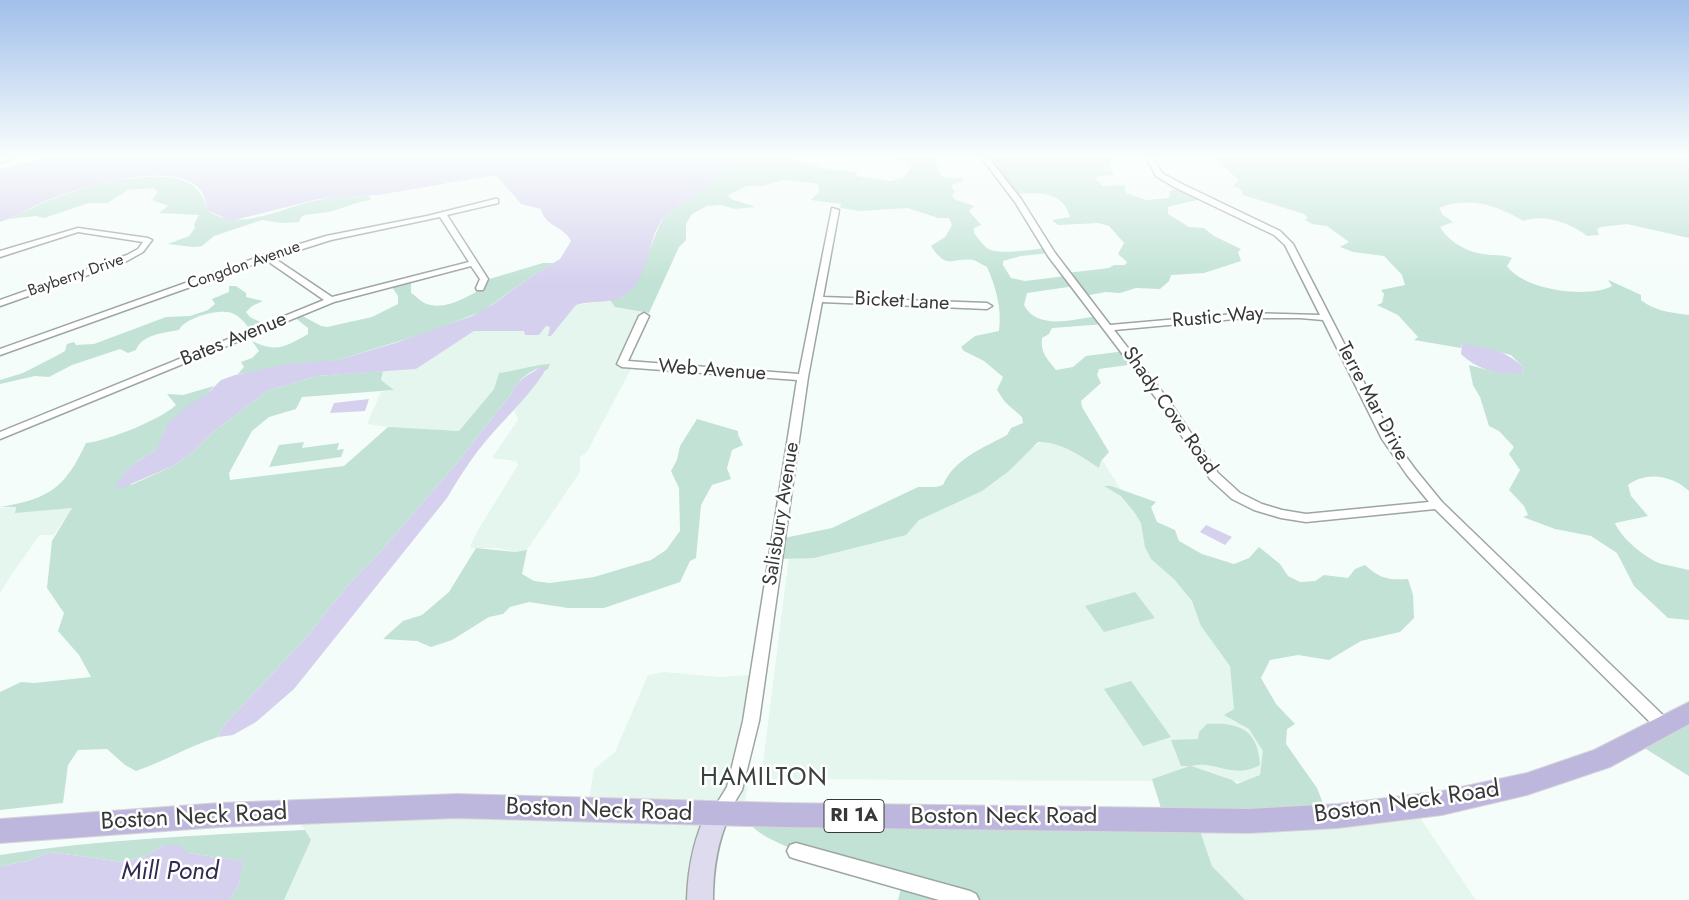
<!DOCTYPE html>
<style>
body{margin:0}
canvas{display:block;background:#f5fdfa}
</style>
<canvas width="1689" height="900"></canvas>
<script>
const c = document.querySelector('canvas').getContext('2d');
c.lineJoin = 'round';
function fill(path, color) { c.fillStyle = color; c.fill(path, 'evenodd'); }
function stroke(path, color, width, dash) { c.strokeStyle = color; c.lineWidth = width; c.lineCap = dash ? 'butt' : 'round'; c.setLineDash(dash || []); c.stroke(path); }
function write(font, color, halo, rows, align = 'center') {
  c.font = font + ' Jost,sans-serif'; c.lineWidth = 5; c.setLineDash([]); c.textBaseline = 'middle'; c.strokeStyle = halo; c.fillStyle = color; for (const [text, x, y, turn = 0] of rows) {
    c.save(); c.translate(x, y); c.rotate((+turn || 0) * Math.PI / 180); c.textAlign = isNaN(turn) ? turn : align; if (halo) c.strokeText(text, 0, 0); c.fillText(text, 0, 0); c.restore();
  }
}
const built = new Path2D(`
 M610,300L615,307L649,313L630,352L629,364L631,369L587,452L580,457V472L527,550L515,552L497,548H471L470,546L478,530L518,465L516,461L492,458L518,420L514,410L548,369L535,365L522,370L499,373L494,389L459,431L394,428L367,424L381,392L394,390L381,380L383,371L416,369L474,331H524L542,330L546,326L550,327L551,336L576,305Z
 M1077,420L1306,782L761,779L790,548L910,523Z
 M16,507L15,512L72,508L54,535H40L11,575L0,594V508Z
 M664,672L721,677L761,674L762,676L744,810L710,812L704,900H284L311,840L293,812L588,806L594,769L615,752L648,675Z
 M1416,812L1476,900H1245L1212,866L1197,822Z`);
const green = new Path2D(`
 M1103,157L1117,161L1108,163L1114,175L1097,176L1096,179L1103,186L1125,185L1126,193L1146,200L1169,198L1170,191L1184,188L1206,198L1168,207V214L1189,227L1204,228L1214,236L1241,249L1238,252L1241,261L1204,273L1171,275L1169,281L1160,289L1136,288L1120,293L1106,292L1084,296L1075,286L1027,293L1024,305C1037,331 1075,319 1098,316L1105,324L1052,328L1049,334L1042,338C1040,352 1047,359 1056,370L1073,367L1086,356L1125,351L1135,364L1099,369L1097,375L1101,383L1081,401L1082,407L1109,452L1101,461L1099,468C1081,456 1060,441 1038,442L1009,471L982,491L919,520L906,535L814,558L779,559L784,538L832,528L918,487H936L943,485C954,459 983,448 1007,435L1011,428L1023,423L1022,417L1005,402L997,390L1003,377L984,361L964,351L961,347L975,336L999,331C1002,309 996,287 987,267C983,265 977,261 973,260C952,257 947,271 931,246L945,237L952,225L949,218H938L908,208L860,211L840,208L841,204L810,200L819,192L818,184L784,180L762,186H747L728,195L731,199L756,207L735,209L721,205L707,206L692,214L686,224V240L679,247L649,313L615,307L610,300L622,297L637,282L659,226L664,217L723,173L739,165L754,158H791L826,169L857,172L856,176L890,181L903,178L911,168L907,161L893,158H934L941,176L948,178H963V181L951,185L955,192L952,195L954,199L974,206L969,211L981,225L974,228V233C978,238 983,245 987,248C997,256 1034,249 1047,248L1050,253L1021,256L1003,261V265L1011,278L1025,281L1066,276L1067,273L1109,268L1114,265H1125L1127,262L1118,254L1124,243L1109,226L1098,223L1058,225L1052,220L1070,217C1062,189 1036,193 1012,194L983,158Z
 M1218,158H1689V238L1627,224L1601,227L1597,229L1599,235L1587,236C1572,223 1542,213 1523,221C1497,205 1469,196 1439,208L1443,215L1453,222L1440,227C1448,241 1467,252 1483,254C1493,256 1503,254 1512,258L1507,266C1523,290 1588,299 1612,286L1608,280C1611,281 1637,293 1641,295V300C1654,311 1673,313 1689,315V491C1672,475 1646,471 1628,485L1631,496L1648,516L1615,523C1621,538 1646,559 1662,564C1671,566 1680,568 1689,570V620L1668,618L1634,586L1617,553L1591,536L1555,529L1523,517L1528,515L1524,506L1509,490L1520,470L1509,454L1514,447L1499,431L1489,426L1480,397L1473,385L1469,365L1495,372L1522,374L1524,368L1511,355L1462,344L1461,348L1414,340L1418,337L1398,315L1377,305L1382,303L1384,294L1381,290L1405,285L1402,275L1384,256L1353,252L1340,247L1349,242L1327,226L1312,224L1305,220L1308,218L1304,214L1243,195L1241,189L1233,186L1239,180L1223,166Z
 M146,177C174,176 200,178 207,210C240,234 283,206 319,200C335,197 353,197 369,196L371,200C355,202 344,208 329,212C320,214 311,213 302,216L299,222L282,223L262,220L214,236L202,246L194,247L168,244L189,236L195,228L194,224L199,215L159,213L168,206L152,200L158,192L153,188L128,190L107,203H89L44,218L36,216L9,219C52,197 97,180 146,177Z
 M543,263H554L532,276L483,311L429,332L338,360L238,374L244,367L241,362L252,358L259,351L252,341C277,353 285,347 308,334V328L293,316L299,314L321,326L327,327L372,317L398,304V296L390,284L411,280V293C416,296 422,303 427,304C446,311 471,295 486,286L484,281L486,280Z
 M229,286H236L246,293V297L263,301L252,306L246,312L250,317L266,325L252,331C247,326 241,317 234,314C222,307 184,318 179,330C164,333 142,334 136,350L128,353L120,349L72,365L49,377L35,376L0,384V380L23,373L60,354L65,351L67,344L74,342L76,345L94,344L166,317L190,316L208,310L215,304L212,299L229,292Z
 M550,364L548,369L545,371L546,367C532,368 516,381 511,394L461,458L382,550L348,585L305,639L225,724L218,737C189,746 165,761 136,771L125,765L107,749L78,750L68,765L63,803L0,810V692L21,682L34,683L91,677L79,655L58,631L64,613L47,588L52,541L72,508L15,513L16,507H0C49,499 65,488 86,443C107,441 160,420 176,405L167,394L183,395L214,386L208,393L179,415L164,432L163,440L157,449L132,465L131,485L173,466L193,452L212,433L267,391L316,376L383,371L381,380L394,390L302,397L296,409L269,417L252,431L229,473L230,480L344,466L388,427L459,431L494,389L499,373C516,371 532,365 550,364Z
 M697,419L738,431V435L743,445L732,450L727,468L731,479L712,485L701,505L696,558L690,561L680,582L604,608H568L529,602L510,607L503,614L489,617L452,640L431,647L417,641L383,639L403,621L422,615L449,592L476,548L515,552L527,550L522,574L534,581L550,583L594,577L651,560L666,550L680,531L679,488L671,471L677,460L680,446Z
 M304,442L302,448L339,443L337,450L344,449L341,457L269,467L279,445Z
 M1104,486H1111L1156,502L1151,507L1157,522L1175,530L1179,541L1202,554L1234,564L1249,558L1259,547L1280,564L1288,576L1300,582L1315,581L1324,575L1348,578L1355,569L1365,565C1381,579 1387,580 1408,579L1413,595L1414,618L1400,632L1361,641L1329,660L1298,655L1270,660L1261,678L1276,704L1295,724L1287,729L1286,744L1317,788L1328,816L1197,822L1212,866L1245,900H898L902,884C872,874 762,847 749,822L1164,818L1152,779L1190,766H1181L1171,740L1198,739L1199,732L1207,724C1240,722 1258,730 1260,765C1231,780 1217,760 1191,766L1232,780L1237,784L1260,775L1263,751L1249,729L1224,715L1234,709L1230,666L1201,626L1192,601L1174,579L1151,559L1145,547L1141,523L1135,513L1121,496Z
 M1135,592L1155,618L1104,632L1085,606Z
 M1131,681L1171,737L1143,746L1104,689Z
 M1689,715V776L1638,744Z
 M305,830L311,840L284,900H229L239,884L242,861L188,853L164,845L146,856L122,862L50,852L28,861L0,866V855C101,839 203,835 305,830Z`);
const water = new Path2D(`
 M50,157H754V158L723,173L664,217C646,239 650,283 622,297C608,304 591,300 576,305L551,336H548L550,327L546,326L539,335H525L524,331H474L416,369L316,376L267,391L212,433L193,452L173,466L119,489L116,484L132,465L157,449L168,423L186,407L208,393L221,380L235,375L287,364L338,360L395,343L472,316L492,305L532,276L560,259L571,241C563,225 546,228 541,209L521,204L497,176H489L379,195L319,199L231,221L207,210C206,202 204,194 199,188C171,159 77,188 46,201C30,207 16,217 0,222V169Z
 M1462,344C1486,347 1506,350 1524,368L1522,374C1498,375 1477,370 1461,354Z
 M542,367H547C539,385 505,419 491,435C474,454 460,476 447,498L294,689L256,722L233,735L218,737L225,724L305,639L348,585L382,550L461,458L511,394C516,380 529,374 542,367Z
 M369,399L365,411L330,413L334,403Z
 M1206,525L1232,537L1225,545L1200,532Z
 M164,845H178L188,853L243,861L239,884L229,900H0V866L28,861L50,852L122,862L146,856Z`);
const street = new Path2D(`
 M5,157H18L0,163V159Z
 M981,157H988L1021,199L1055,253L1110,325L1246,313L1320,315L1285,245L1274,235L1174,187L1156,176L1146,157H1153L1162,173L1180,183L1280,231L1293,244L1393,439L1415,469L1442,502L1668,720L1671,725L1668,730L1663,732L1658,730L1435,509L1306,522L1281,518L1254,510L1232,499L1210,479L1162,406L1048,256L1015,202ZM1246,318H1300L1323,320L1382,439L1407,475L1429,502L1306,514L1282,510L1262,504L1240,493L1218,473L1170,402L1114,330Z
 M495,199H498V203L447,215L488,279L483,290H477L476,288L480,279L471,266L334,302L0,439V432L324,300L266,260L0,355V349L264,255L326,236L427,216ZM440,217L469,262L332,297L274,258L331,240Z
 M832,208L839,210L823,297L987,303L992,306L987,309L822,302L808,377L759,721L742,790L725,818L719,821L713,818L711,813L727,787L743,721L797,380L622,367L617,364L639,316L644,313L649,316L628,361L799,374Z
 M78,228L148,238L152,240L143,252L125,262L0,306V300L127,255L138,249L143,242L78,232L0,257V251Z
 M796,843L970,891L976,894L979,900H939L796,859L790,857L787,851L790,845Z`);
const secondary = new Path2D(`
 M718,803L726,806L730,814C717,842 713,869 713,900H687C688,866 694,836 710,806Z`);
const primary = new Path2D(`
 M1689,702V724L1610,767L1527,795L1442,815L1338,828L1249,833L783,827L457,818L220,827L0,843V819L220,803L457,794L783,803L1249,809L1338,804L1442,791L1527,773L1594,750Z`);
const farStreetnames = [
 ["Congdon Avenue",244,266,-19],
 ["Bayberry Drive",76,276,-19]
];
const shields = [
 [854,816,60]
];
const shieldNames = [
 ["RI 1A",854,816]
];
const streetNames = [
 ["Bicket Lane",902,302,3],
 ["Rustic Way",1218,318,-5],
 ["Bates Avenue",234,340,-22],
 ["Web Avenue",712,371,4],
 ["Terre Mar Drive",1372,402,62],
 ["Shady Cove Road",1169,411,55],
 ["Salisbury Avenue",782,514,-81]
];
const nearStreetnames = [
 ["Boston Neck Road",1407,803,-8],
 ["Boston Neck Road",599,811,2],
 ["Boston Neck Road",1004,817],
 ["Boston Neck Road",194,818,-3]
];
const nearNeighbourhoodnames = [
 ["HAMILTON",764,779]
];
const nearWaternames = [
 ["Mill Pond",170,873]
];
fill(built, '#e5f6ee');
fill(green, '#c1e2d5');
fill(water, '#d5d0ee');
stroke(street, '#9ea6a3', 3);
stroke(secondary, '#9ea6a3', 3);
stroke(primary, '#d7d7d7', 2);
fill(street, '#fff');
fill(secondary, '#dfdbee');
fill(primary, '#beb7dd');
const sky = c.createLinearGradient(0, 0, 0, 284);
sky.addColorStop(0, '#a0bfea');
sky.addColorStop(0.55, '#fafefd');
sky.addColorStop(1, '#fafefd00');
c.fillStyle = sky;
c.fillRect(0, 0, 1689, 284);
write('16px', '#363937', '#fff', farStreetnames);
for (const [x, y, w] of shields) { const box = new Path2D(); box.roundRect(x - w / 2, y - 16.5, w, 33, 4); c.fillStyle = '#fff'; c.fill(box); stroke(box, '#363937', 1); }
write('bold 19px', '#363937', null, shieldNames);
write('20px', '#363937', '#fff', streetNames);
write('24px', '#363937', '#fff', nearStreetnames);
c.letterSpacing = '1px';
write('25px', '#39403d', '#fff', nearNeighbourhoodnames);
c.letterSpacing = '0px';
write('italic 25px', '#322951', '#fff', nearWaternames);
</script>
